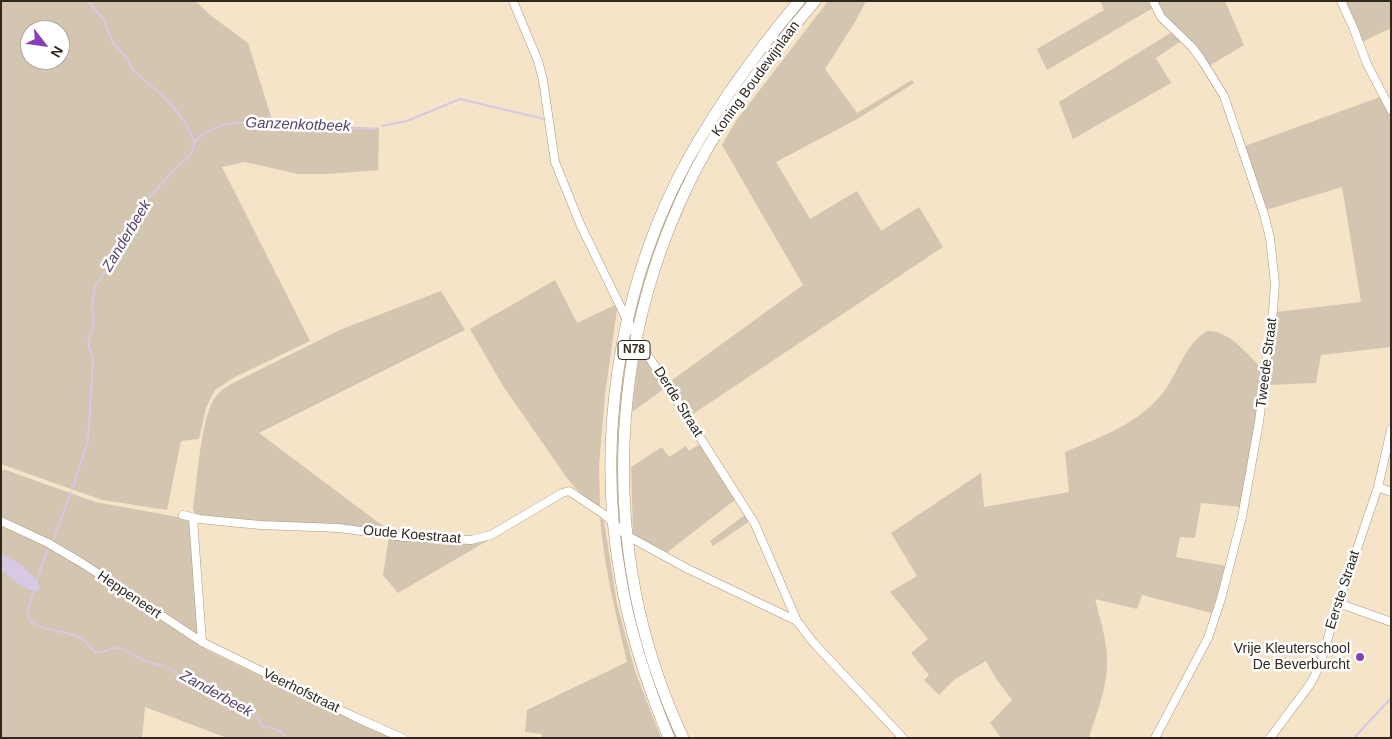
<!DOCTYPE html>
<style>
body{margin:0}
#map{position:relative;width:1392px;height:739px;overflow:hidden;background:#f6e4c8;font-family:Helvetica,sans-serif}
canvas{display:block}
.frame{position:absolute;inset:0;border:2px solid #2f281d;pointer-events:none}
.north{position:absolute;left:20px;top:20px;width:50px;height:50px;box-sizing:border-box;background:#fff;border:1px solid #aca9a5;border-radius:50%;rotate:120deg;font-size:14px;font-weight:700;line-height:20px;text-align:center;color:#2f281d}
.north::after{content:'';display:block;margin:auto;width:18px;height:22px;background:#8641b4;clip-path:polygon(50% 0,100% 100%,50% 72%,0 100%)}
</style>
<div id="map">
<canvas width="1392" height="739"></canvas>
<div class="frame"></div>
<div class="north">N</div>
</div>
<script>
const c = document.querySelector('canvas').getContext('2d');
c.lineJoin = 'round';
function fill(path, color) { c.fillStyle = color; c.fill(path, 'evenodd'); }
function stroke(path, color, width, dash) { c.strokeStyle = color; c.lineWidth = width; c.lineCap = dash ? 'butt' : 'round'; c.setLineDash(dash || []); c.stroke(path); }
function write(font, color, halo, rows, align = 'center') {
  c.font = font + ' Helvetica,sans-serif'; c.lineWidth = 5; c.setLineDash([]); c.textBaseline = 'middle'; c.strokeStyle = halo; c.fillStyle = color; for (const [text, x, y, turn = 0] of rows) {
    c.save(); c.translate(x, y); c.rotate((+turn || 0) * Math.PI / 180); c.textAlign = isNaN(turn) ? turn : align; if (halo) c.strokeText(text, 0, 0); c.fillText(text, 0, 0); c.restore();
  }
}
const green = new Path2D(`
 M1,1H196L210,15L248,43L273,123L379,128L378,170L328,174H298L245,162L222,167L310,341L235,377L215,390L206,408L199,439L181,441L167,510L102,500L1,464ZM30,30H60V60H30Z
 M804,1H811L724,116L636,320L634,321L632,320L653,246L681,180L734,91Z
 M828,1H866L855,22L825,69L857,113L912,80L914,83L859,118L776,162L810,219L857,191L881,231L919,207L943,247L690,416L668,383L803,285L722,145L736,121Z
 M1097,1H1151L1153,8L1047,70L1037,49L1104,10L1101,3Z
 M1156,1H1225L1244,45L1209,66L1162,13Z
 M1344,1H1391V28L1362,42Z
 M1172,32L1181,41L1156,58L1171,83L1073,139L1059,102Z
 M1380,97L1391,115V347L1321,355L1316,383L1267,385L1276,312L1361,302L1342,187L1266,210L1245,146Z
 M555,280L577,323L615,305L617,309L605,395L599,465L600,506L597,508C582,495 570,484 560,468L503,386L470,329Z
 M441,291L465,330L259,433L391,532L250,522L195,515L193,508C197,483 201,414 216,396C220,391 226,387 231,384L342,329Z
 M1207,331C1230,330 1249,356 1264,371L1241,507L1201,503L1195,538L1180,537L1176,557L1226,566L1212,613L1142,595L1137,609L1095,599C1100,619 1107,640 1107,661C1108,686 1096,714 1089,738H1001L990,723L1012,700L997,680L986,661L955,679L939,695L924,680L929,675L911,653L928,639L890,592L917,576L891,533L981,473L984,507L1069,492L1065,452C1101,437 1141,423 1165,390C1179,370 1186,343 1207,331Z
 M630,337L632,340L621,521L620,522H618L615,494L618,396Z
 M641,358L646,360L665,388L632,412L638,361Z
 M701,443L736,499L665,554L633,535L631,467L662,447L669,457L686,446L689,451Z
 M3,470H6L95,502L189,519L195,579L198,637L20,526L1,517V473Z
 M746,514L750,521L713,546L710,541Z
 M600,518L604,521L617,604L635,671L661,738H541L542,734L525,732L527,710L627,662C616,614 604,567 600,518Z
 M1,524L67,557L116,591L207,650L316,703L395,738H227L145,707L142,738H1Z
 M620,536L623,537L680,738H674L656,695L626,592Z
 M389,537L487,538V541L398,593L383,575Z`);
const water = new Path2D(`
 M1,553C16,561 32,571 40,586L38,591C25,592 12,578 1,570Z`);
const stream = new Path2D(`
 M382,126L407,121L460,99L544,119
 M195,141C223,113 264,125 299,127C323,128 348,128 373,129L377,128
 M73,487L88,440L93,361L88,342L94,324L92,304L95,287L122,246L148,198L177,167L184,161L191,154L194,146V141L187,126L179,114L162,95L138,75L132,69L129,61L112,41L104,20L88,1
 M53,541L71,492
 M36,582L47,551
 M34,589L27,614L31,622C45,631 63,630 79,637C88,641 90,649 95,652C102,655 109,647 117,648C126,649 133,655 141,659C147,663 156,663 163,666
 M168,668L188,681L205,689L229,703L252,713L258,717L261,725L278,730L287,738
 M1354,738L1391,698`);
const street = new Path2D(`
 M513,1L538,61L543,80L555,162L581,226L627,320L642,346L755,524L797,621L812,641L903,738
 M1153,1L1161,17L1192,47L1201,59L1224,96L1264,214L1270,238L1275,284L1273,311L1259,422L1242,517L1221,599L1208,638L1155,738
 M1341,1L1353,27L1367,64L1391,110
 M1378,487L1391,492
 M183,515L199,519L260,525L339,528L405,537L471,540L491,535L562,493L569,491L605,515L626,535L688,569L797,621
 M193,518L202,642
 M1,521L48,543L82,563L202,642L355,717L402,738
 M1338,603L1391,622
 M1270,738L1311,683L1320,665L1334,617L1378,487L1391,430`);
const primary = new Path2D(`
 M669,738C647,685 629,630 620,574C597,441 618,298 678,178C711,114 753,56 799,1
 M683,738C599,558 605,347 695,171C727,109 770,54 815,1`);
const markers = [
 [1360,657,5,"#8641b4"]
];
const shields = [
 [634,350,32]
];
const shieldNames = [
 ["N78",634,350]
];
const streetNames = [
 ["Koning Boudewijnlaan",756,79,-54],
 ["Tweede Straat",1267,363,-83],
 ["Derde Straat",678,402,58],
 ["Oude Koestraat",412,535,5],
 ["Eerste Straat",1343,590,-72],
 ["Heppeneert",129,595,34],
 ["Veerhofstraat",301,691,26]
];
const poiNames = [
 ["Vrije Kleuterschool",1350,649],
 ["De Beverburcht",1350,665]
];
const waterNames = [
 ["Ganzenkotbeek",298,125,2],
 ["Zanderbeek",127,236,-59],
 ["Zanderbeek",216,694,29]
];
fill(green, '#d3c5b0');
fill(water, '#d7c8e4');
stroke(stream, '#d7c8e4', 2);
stroke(street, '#aa997f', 9);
stroke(primary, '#aa997f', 12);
stroke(street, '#fff', 8);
stroke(primary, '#fff', 11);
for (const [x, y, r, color] of markers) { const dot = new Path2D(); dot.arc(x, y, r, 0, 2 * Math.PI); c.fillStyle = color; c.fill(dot); stroke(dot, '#fff', 2); }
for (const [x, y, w] of shields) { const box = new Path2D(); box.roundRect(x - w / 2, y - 9.5, w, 19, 4); c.fillStyle = '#fff'; c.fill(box); stroke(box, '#2f281d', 1); }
write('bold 12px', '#2f281d', null, shieldNames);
write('14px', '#2f281d', '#fff', streetNames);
write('14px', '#2f281d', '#fff', poiNames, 'right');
write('italic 15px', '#5a436c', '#fff', waterNames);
</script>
